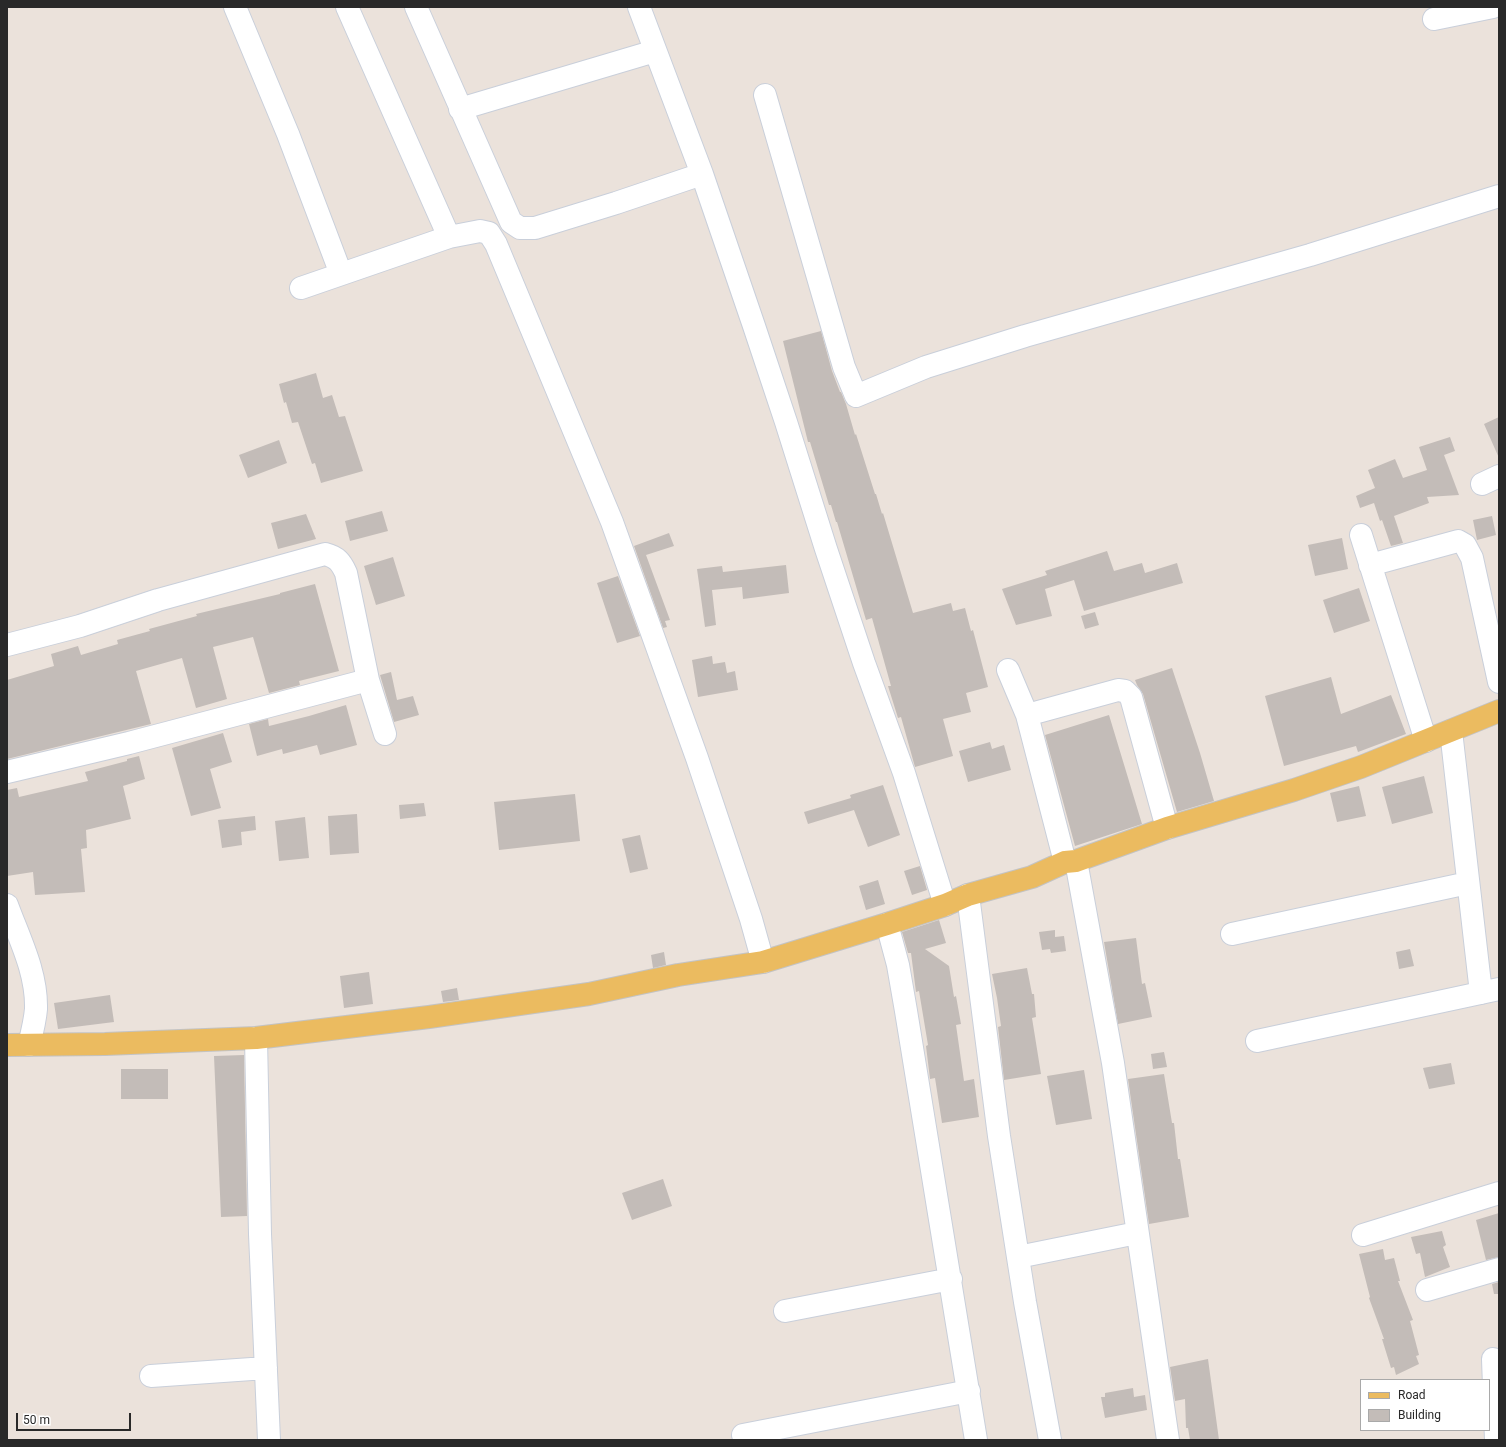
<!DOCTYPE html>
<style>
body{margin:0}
#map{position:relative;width:1506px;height:1447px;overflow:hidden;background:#ebe2db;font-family:Roboto,sans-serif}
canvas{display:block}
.frame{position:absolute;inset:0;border:8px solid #292929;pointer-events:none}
.legend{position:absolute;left:1360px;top:1379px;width:130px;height:52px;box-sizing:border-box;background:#fff;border:1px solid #a9a9a9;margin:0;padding:5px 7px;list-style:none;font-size:12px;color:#292929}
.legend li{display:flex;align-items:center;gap:8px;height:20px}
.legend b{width:20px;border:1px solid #a9a9a9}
.scale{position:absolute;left:16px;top:1413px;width:115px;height:18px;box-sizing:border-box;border:2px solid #292929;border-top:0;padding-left:5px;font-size:12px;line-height:14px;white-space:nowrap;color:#292929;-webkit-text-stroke:3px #fff;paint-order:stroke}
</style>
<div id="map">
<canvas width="1506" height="1447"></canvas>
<div class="frame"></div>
<ul class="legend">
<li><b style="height:5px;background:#ebbb60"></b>Road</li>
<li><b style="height:11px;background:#c3bcb8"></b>Building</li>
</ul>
<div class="scale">50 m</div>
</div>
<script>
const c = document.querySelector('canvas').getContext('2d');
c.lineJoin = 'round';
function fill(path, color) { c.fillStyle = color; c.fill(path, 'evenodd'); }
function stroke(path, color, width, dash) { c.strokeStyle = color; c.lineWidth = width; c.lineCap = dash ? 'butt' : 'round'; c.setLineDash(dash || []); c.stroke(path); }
const building = new Path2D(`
 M821,331L832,371L840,392H841L846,404L855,435L856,434L875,494H876L882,514L883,513L913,613L951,603L953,611L965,608L971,631L973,630L988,687L966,693L971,712L943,719L953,756L915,767L901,717L898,718L888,686H891L872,618L866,620L837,522H836L831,505H829L810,442H808L783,341Z
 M316,373L323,398L332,395L339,417L345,416L363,471L321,483L315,463L312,464L298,422L292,423L286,402L284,403L279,384Z
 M1499,417V458L1484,424Z
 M1450,437L1455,451L1444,455L1459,495L1427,497L1429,503L1394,516L1403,543L1391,546L1382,520L1380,521L1374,503L1360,508L1356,496L1375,488L1368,470L1395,459L1403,478L1427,470L1419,447Z
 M279,440L287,463L248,478L239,455Z
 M382,511L388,531L350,541L345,521Z
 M306,514L316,539L278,549L271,523Z
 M1492,516L1496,535L1477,540L1473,520Z
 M669,533L674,546L646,555L670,620L665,621L667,627L663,628L634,546Z
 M1342,538L1348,569L1315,576L1308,545Z
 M1107,551L1114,571L1142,563L1145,573L1177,563L1183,583L1084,611L1074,580L1045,589L1052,616L1016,625L1002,589L1047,575L1045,571Z
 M393,557L405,596L376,605L364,566Z
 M786,565L789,593L743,599L742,587L712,590L716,625L705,627L697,569L722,566L723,572Z
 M618,576L640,636L617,643L597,583Z
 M315,584L339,671L299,681L300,685L269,693L253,637L213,647L227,699L196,708L182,658L136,671L151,724L7,759V680L54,666L51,654L78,646L81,655L118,644L117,640L150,631L149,629L197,616L196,614L280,594V593Z
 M1359,588L1370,621L1334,633L1323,600Z
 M1095,612L1099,625L1085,629L1081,616Z
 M712,656L713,664L725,662L727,673L735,671L738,690L698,697L692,660Z
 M1172,668L1200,753L1214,801L1177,812L1143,694L1137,685L1135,680Z
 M391,672L397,700L413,696L419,715L394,722L380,675Z
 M1331,677L1341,714L1391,695L1406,734L1358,752L1356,746L1284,766L1265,696Z
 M346,705L357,745L320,755L317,745L283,754L282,749L257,756L249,724L268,719L269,726L309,716Z
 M1109,715L1142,824L1075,846L1045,735Z
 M223,733L232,762L210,769L221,808L191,816L172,748Z
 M990,742L992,749L1004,745L1011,770L968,782L959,751Z
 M139,756L145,779L123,786L131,819L86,830L87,848L81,849L85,892L35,895L33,872L7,876V790L17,788L19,797L88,781L85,772L127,761V759Z
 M1424,776L1433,813L1392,824L1382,787Z
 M883,785L900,835L868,847L854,810L808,824L804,812L851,798L850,795Z
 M1359,786L1366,816L1337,822L1330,793Z
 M575,794L580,841L499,850L494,802Z
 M424,803L426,816L400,819L399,805Z
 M357,814L359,853L330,855L328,816Z
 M255,816L256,830L241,832L242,845L222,848L218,820Z
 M305,817L309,858L279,861L275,821Z
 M640,835L648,869L630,873L622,839Z
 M920,866L927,890L912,895L904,871Z
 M878,880L885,904L866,910L859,886Z
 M939,920L946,943L925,949L949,966L954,997L956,996L961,1024L956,1025L964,1081L974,1079L979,1117L942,1123L935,1078L930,1079L926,1046L928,1045L919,991L916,992L911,953H908L902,932Z
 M1055,930V937L1064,936L1066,951L1051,953L1050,949L1042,950L1039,932Z
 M1136,938L1142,984L1145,983L1152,1017L1118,1024L1104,942Z
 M1410,949L1414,966L1399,969L1396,952Z
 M664,952L666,965L653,968L651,955Z
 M1027,968L1032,994H1034L1036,1017L1032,1018L1041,1074L1004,1080L998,1027L1001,1026L997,998L992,974Z
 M369,972L373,1004L344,1008L340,976Z
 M457,988L459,1000L443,1002L441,991Z
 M110,995L114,1022L58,1029L54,1003Z
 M1164,1052L1167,1067L1153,1069L1151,1054Z
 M244,1055L247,1216L221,1217L214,1056Z
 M1451,1063L1455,1084L1429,1089L1423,1068Z
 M121,1069H168V1099H121Z
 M1084,1070L1092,1119L1056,1125L1047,1076Z
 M1164,1074L1172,1123H1174L1178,1159H1180L1189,1217L1149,1224L1128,1079Z
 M663,1179L672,1206L632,1220L622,1193Z
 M1499,1213V1257L1486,1260L1476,1220Z
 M1442,1231L1446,1245L1443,1247L1450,1267L1425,1277L1420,1253L1416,1254L1411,1237Z
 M1383,1249L1385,1260L1394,1258L1400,1281H1398L1413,1320L1410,1321L1419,1355L1416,1356L1419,1364L1396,1375L1394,1367L1391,1368L1382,1339H1384L1369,1298L1370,1297L1359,1254Z
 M1499,1282V1294H1494L1492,1284Z
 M1208,1359L1219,1440H1190L1188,1428H1186L1185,1399L1175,1401L1170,1367Z
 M1133,1388L1134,1397L1145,1395L1147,1410L1105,1418L1101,1397H1105V1393Z`);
const minor = new Path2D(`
 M235,7L288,134L341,274
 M347,7L449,237
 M416,7L511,222L520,228H535L616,203L702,174
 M639,7L702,174L754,326L786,422L826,549L864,663L904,773L945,905
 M1434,19L1493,7
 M765,95L844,367L856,396L926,367L1025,336L1310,255L1499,196
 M460,109L655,51
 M301,288L449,237L480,231L489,233L496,244L612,522L697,758L751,919L763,962
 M1482,484L1499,476
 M1361,535L1426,741
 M1370,565L1458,541L1465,545L1472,558L1499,682
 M7,645L80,626L158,600L325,554C337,557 341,562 346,573L368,680L385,734
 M1008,670L1027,715L1065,862
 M1027,715L1118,690L1125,691L1131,697L1167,828
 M1451,731L1481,993
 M7,772L129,743L368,680
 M1076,861L1113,1063L1168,1440
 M968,895L999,1136L1025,1302L1050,1440
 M7,905C19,938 37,972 36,1009C35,1021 32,1033 29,1045
 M887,924L898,965L906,1011L976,1440
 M1232,934L1468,883
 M256,1038L260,1234L269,1440
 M1257,1041L1499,989
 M1363,1235L1499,1193
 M1018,1257L1137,1233
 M1427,1290L1499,1269
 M785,1311L951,1279
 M1493,1359L1496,1440
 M151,1376L266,1368
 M743,1435L969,1391`);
const major = new Path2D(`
 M7,1045L105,1044L256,1038L429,1017L589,994L678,975L763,962L887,924L945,905L968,895L1032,877L1065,862L1076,861L1167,828L1294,790L1361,767L1499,711`);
fill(building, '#c3bcb8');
stroke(minor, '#c9cfda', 24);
stroke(major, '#c3c3c3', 24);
stroke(minor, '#fff', 22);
stroke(major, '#ebbb60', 22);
</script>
